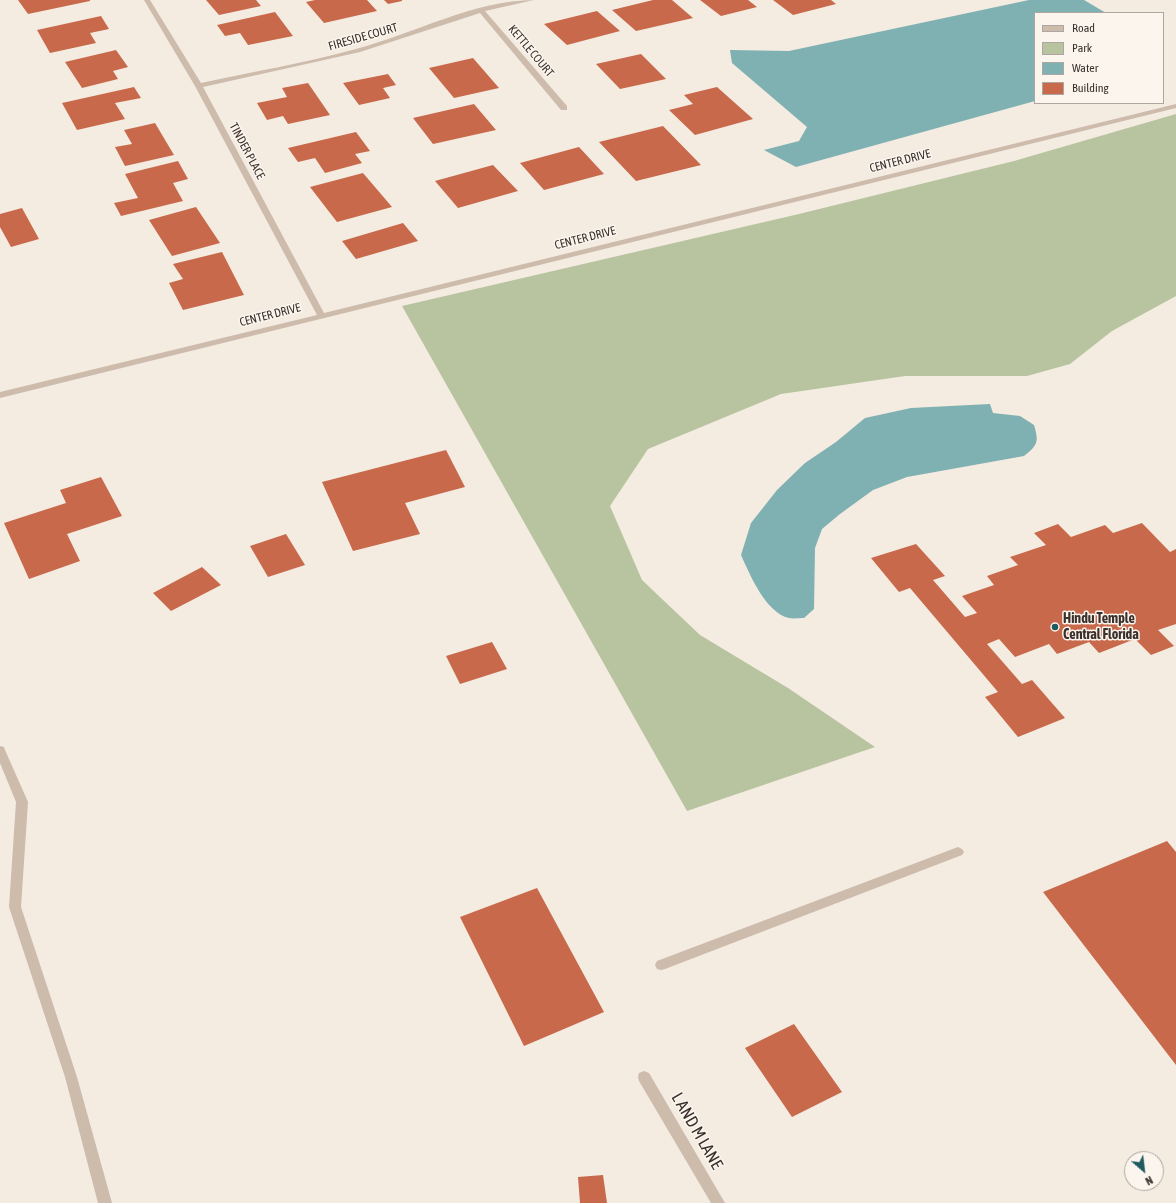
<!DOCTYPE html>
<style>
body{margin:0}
#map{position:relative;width:1176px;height:1203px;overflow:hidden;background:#f4ebe1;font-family:"Asap Condensed",sans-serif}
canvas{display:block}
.legend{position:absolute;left:1034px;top:12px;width:130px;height:92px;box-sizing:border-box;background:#fbf5ee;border:1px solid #aea6a0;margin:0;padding:5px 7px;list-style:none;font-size:12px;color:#3b302b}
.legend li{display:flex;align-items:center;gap:8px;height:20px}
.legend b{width:20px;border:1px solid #aea6a0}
.north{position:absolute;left:1124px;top:1151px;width:40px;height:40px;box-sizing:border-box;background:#fbf5ee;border:1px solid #aea6a0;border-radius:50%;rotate:152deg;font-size:11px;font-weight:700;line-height:16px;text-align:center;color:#3b302b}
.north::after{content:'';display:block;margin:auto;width:14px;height:18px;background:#1f5a5e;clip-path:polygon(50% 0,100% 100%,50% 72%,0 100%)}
</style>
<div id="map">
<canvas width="1176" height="1203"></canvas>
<ul class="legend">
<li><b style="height:5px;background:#cdbbac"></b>Road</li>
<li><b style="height:11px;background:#b8c4a0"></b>Park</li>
<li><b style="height:11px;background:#7fb0b2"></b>Water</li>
<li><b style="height:11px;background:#c8694b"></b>Building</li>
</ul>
<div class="north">N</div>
</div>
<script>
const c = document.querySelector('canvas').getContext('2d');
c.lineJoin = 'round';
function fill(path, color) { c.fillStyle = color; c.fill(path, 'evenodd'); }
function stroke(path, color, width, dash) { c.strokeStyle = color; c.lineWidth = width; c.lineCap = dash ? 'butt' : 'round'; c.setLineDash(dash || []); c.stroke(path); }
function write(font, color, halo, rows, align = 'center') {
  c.font = font + ' "Asap Condensed",sans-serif'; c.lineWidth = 3; c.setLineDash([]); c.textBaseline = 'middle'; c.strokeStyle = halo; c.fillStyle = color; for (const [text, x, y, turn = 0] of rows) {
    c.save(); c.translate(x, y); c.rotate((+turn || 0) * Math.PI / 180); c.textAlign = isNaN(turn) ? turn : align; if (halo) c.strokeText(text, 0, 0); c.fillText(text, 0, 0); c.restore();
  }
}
const green = new Path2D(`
 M1176,114V296L1112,331L1070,364L1027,376H905L781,394L648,449L610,506L642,580L700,635L788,688L875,747L687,811L402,306L799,214L1014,161Z`);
const water = new Path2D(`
 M1029,0H1084L1106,13H1035V101L796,167L764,150L799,141L807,127L732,63L730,50L789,51Z
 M990,404L993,413L1020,416L1034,425C1039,442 1038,445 1024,456L907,477L873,490L840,514L822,529L815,548L814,609L804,618C800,618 793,619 789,618C766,613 750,575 741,555L751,523L777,490L805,463L836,442L865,418L911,408Z`);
const building = new Path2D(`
 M18,0H90V1L28,14Z
 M206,0H256L261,6L219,15Z
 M315,0H367L377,11L324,23L306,2Z
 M384,0H402V1L388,4Z
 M653,0H672L693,18L636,31L612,10Z
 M700,0H748L757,7L721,16Z
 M773,0H831L836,4L793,15Z
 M597,11L620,31L567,45L544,24Z
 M275,12L293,36L248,45L240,33L225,36L217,25Z
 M101,16L109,29L90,33L96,43L50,53L37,30Z
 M116,50L128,67L113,71L118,79L82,88L65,62Z
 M641,54L666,79L620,89L596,64Z
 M473,58L499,88L454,98L429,68Z
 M388,74L396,85L383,88L390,98L359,105L343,83Z
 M308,83L330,115L288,124L283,116L267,120L257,103L287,97L282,88Z
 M134,87L141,98L115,103L125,119L77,130L62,103Z
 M717,87L753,119L695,135L669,110L693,104L684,95Z
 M474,104L496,130L433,144L413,118Z
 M155,123L174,155L125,166L115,147L132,144L124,130Z
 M663,126L701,165L636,181L599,142Z
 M356,132L370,151L355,154L362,163L325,173L315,158L298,162L288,148Z
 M579,147L604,174L544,190L520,163Z
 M178,161L188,179L173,183L183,201L121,216L114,203L138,198L125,174Z
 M493,165L518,191L458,208L435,181Z
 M363,173L392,207L337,222L310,187Z
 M196,207L220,243L172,256L149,220Z
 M22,208L39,239L11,247L0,227V214Z
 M403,223L418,241L356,259L342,241Z
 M222,252L244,295L183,310L169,283L183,279L173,264Z
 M446,450L465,487L405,503L420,534L353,551L322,482Z
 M101,477L122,516L67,534L80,561L29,579L4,523L66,503L60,490Z
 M1142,523L1170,552L1176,549V624L1158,630L1174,646L1151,655L1135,639L1099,653L1089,642L1057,654L1049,644L1015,657L999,639L987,644L1022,684L1032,680L1065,718L1018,737L985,697L998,692L910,588L899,592L871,558L916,544L945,576L933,580L965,617L977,613L962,596L994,585L987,576L1018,565L1010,557L1046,545L1034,533L1058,524L1071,537L1105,525L1113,533Z
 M286,534L305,565L268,577L250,546Z
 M202,567L221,585L171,611L153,593Z
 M492,642L507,669L460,684L446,656Z
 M1167,841L1176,852V1065L1043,892Z
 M537,888L604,1012L524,1046L460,917Z
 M794,1024L842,1092L792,1117L745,1048Z
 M603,1175L607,1203H580L578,1177Z`);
const lane = new Path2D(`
 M958,847L962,849L964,852L962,855L665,969L661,970L657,969L655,965L657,961Z`);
const street = new Path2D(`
 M144,0H150L201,83C252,72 305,63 356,49C413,34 475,0 534,0L485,11L567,106V110H561L480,13L360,52L203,87L324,313L1176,104V108L0,398V392L317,315L195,86Z
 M0,746L4,747L5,750L28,802L21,907L77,1077L112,1203H98L65,1077L9,907L16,802L0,763Z
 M644,1071L649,1073L725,1203H711L639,1081L638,1077L639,1073Z`);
const markers = [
 [1055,627,4,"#1f5a5e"]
];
const farStreetnames = [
 ["FIRESIDE COURT",363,37,-16],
 ["KETTLE COURT",531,51,50],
 ["TINDER PLACE",247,151,62],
 ["CENTER DRIVE",900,161,-14],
 ["CENTER DRIVE",585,238,-14],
 ["CENTER DRIVE",270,315,-14]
];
const poiNames = [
 ["Hindu Temple",1063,619],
 ["Central Florida",1063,635]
];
const nearStreetnames = [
 ["L AND M LANE",697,1131,60]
];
fill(green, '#b8c4a0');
fill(water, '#7fb0b2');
fill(building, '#c8694b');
fill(lane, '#cdbbac');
fill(street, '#cdbbac');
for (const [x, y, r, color] of markers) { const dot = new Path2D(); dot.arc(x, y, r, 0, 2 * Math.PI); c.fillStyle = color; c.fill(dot); stroke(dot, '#fbf5ee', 1.5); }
write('12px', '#3b302b', '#fbf5ee', farStreetnames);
write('bold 14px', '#3b302b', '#fbf5ee', poiNames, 'left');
write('17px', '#3b302b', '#fbf5ee', nearStreetnames);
</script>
